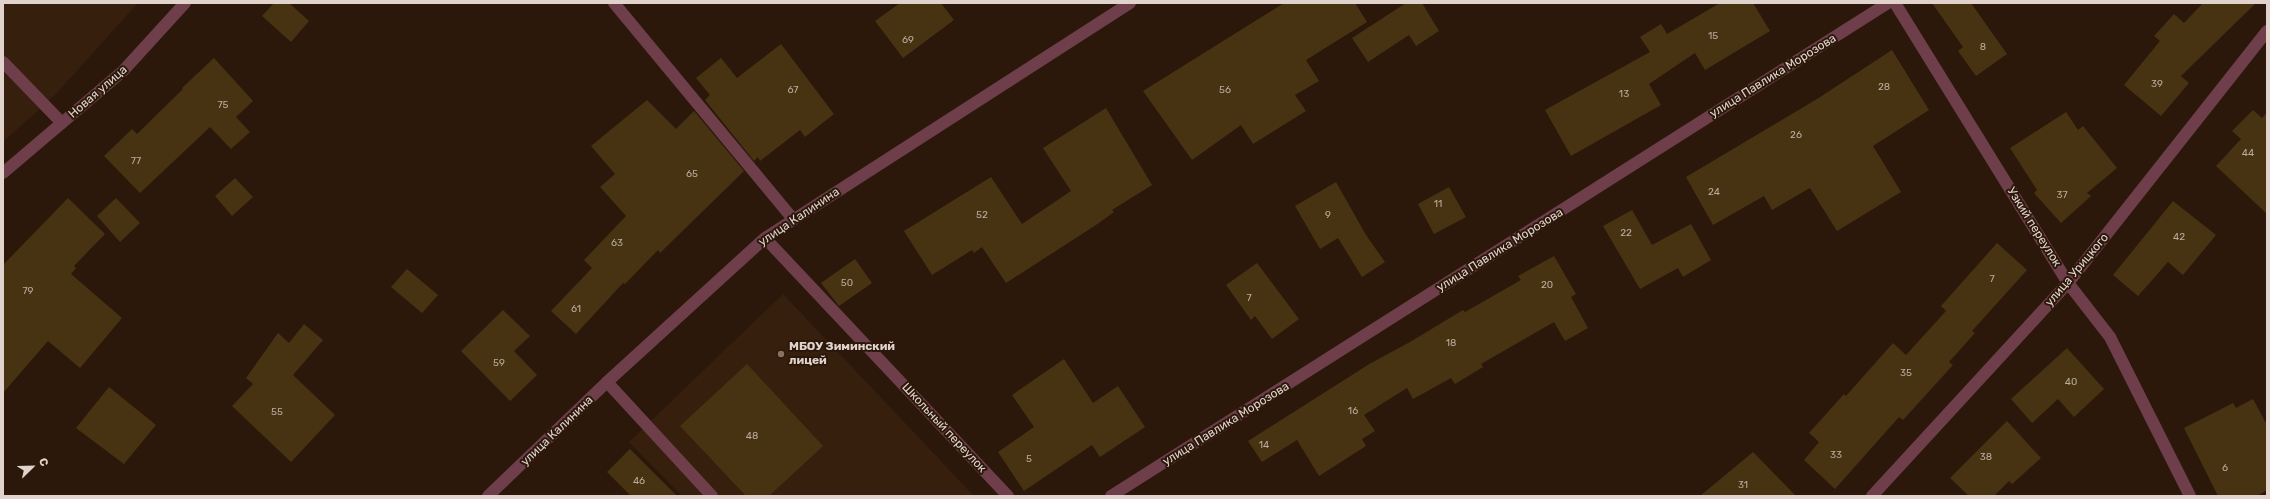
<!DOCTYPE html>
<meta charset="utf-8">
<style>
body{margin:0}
#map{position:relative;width:2270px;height:499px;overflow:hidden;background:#2b180b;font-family:Rubik,sans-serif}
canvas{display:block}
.frame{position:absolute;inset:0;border:4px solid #e1d3cb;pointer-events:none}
.north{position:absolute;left:12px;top:447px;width:40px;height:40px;-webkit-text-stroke:3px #2b180b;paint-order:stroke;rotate:67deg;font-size:11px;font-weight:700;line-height:16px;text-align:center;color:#e1d3cb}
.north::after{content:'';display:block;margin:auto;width:14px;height:18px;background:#e1d3cb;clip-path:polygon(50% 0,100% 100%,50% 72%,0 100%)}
</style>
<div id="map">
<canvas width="2270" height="499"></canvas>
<div class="frame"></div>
<div class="north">С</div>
</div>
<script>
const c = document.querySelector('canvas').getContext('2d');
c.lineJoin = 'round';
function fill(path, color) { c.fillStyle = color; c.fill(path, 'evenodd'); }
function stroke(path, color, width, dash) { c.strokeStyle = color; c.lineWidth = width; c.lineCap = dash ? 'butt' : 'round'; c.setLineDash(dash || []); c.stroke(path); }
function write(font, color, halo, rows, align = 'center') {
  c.font = font + ' Rubik,sans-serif'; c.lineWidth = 4; c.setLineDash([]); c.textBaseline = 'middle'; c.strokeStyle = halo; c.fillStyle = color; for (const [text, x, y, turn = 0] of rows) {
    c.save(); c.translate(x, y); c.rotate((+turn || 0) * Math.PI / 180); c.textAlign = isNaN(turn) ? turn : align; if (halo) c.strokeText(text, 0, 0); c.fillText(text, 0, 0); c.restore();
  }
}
const built = new Path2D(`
 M3,3H138L56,94L3,142Z
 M783,294L974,496H682L629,442Z`);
const building = new Path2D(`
 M274,3H289L309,21L291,42L262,16Z
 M900,3H941L954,20L903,58L875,21Z
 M1284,3H1355L1367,22L1306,60L1319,81L1295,95L1306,111L1253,144L1241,125L1192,160L1143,91Z
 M1406,3H1422L1439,31L1416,46L1409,35L1368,62L1352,38Z
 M1720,3H1753L1770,31L1705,70L1695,53L1649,84L1661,105L1571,156L1545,110L1650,52L1640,37L1661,24L1667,34Z
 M1932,3H1971L2007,54L1976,76L1958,51L1963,47Z
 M2203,3H2256L2181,76L2189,83L2161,116L2124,85L2160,41L2154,36L2174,14L2184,23Z
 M781,44L834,114L805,137L800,130L760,161L758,157L754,161L705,100L710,95L696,78L721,58L737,78Z
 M1892,50L1929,110L1873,146L1901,192L1837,231L1810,188L1772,210L1764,196L1713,225L1686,177L1817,99Z
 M214,58L253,101L236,117L250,132L231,149L210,127L140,193L104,156L132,129L137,134L183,89L182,88Z
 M647,100L676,129L694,111L744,171L660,253L658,250L625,284L623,283L576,334L551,311L592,268L584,260L626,216L600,187L615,174L591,146Z
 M1106,108L1152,185L1112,210L1114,212L1096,225L1006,283L982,247L974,253L972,250L932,275L904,231L991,177L1022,224L1071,191L1043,148Z
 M2253,110L2262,118L2267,112V214L2216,166L2241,139L2232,131Z
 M2066,112L2078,130L2083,126L2117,168L2087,193L2091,196L2061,223L2034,193L2037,190L2010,148Z
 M235,178L253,197L232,216L215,196Z
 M1336,182L1366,235L1385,262L1362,277L1338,238L1320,249L1295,206Z
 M1449,187L1466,217L1434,234L1418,204Z
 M68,198L105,234L74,266L76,268L71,274L122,318L80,368L48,341L3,393V265Z
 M116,198L140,223L120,242L97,216Z
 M2173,201L2216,235L2183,275L2168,262L2138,296L2113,275Z
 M1632,210L1652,245L1691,224L1711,260L1683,277L1678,268L1640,289L1603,226Z
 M1997,243L2027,270L1972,331L1975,333L1949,362L1953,365L1903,420L1899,417L1835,489L1804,460L1819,442L1809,433L1844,394L1846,396L1893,343L1906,355L1946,311L1941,306Z
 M1554,256L1576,294L1571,297L1588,328L1565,341L1554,322L1481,364L1483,367L1455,384L1451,378L1413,399L1407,388L1364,415L1375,431L1362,439L1366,446L1319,476L1297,440L1262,462L1248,441L1371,363L1410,342L1463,310L1465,312L1521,280L1518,276Z
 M855,259L872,283L839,306L821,283Z
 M1257,263L1299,319L1272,339L1255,316L1251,320L1226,285Z
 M407,269L438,295L422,313L391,287Z
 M503,310L530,336L514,351L537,375L510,401L461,351Z
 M304,324L323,340L293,375L335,415L291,462L232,406L253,384L246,378L278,333L289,343Z
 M2067,348L2104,389L2074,417L2058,399L2032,423L2011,399Z
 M1064,359L1093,403L1118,386L1145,427L1100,457L1092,445L1024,491L998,452L1034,427L1012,395Z
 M747,364L823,446L769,496H746L680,426Z
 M109,387L156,425L124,464L76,428Z
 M2253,399L2267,425V490L2257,496H2218L2184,428L2233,403L2236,408Z
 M2007,421L2041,458L2012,484L2009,481L1994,496H1969L1950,478Z
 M630,449L677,496H631L607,472Z
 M1753,452L1796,496H1700Z`);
const lane = new Path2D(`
 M614,3L793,219
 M3,62L62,123
 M607,382L712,496`);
const street = new Path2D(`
 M1895,3L2068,283L2110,337L2190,496
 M3,173L123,71L185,3
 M765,238L1008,496
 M488,496L607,382L765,238L1130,3
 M1111,496L1888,3
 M1872,496L2068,283L2267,31`);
const markers = [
 [781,354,4,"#8d6e63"]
];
const numberNames = [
 ["15",1713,36],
 ["69",908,40],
 ["8",1983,47],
 ["39",2157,84],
 ["28",1884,87],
 ["67",793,90],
 ["56",1225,90],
 ["13",1624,94],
 ["75",223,105],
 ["26",1796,135],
 ["44",2248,153],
 ["77",136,161],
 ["65",692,174],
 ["24",1714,192],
 ["37",2062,195],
 ["11",1438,204],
 ["52",982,215],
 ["9",1328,215],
 ["22",1626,233],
 ["42",2179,237],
 ["63",617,243],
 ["7",1992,279],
 ["50",847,283],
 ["20",1547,285],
 ["79",28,291],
 ["7",1249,298],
 ["61",576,309],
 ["18",1451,343],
 ["59",499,363],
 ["35",1906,373],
 ["40",2071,382],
 ["16",1353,411],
 ["55",277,412],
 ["48",752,436],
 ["14",1264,445],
 ["33",1836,455],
 ["38",1986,457],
 ["5",1029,459],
 ["6",2225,468],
 ["46",639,481],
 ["31",1743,485]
];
const streetNames = [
 ["улица Павлика Морозова",1773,76,-32],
 ["Новая улица",98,92,-41],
 ["улица Калинина",799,217,-34],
 ["Узкий переулок",2034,227,58],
 ["улица Павлика Морозова",1500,250,-32],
 ["улица Урицкого",2077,270,-50],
 ["улица Павлика Морозова",1226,424,-32],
 ["Школьный переулок",944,428,47],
 ["улица Калинина",557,431,-44]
];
const poiNames = [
 ["МБОУ Зиминский",789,347],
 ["лицей",789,361]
];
fill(built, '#371f0d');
fill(building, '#473312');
stroke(lane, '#6e3e4a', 12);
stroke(street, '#6e3e4a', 12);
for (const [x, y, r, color] of markers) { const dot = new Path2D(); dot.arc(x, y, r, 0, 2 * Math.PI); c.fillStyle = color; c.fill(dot); stroke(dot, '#2b180b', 1.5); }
write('10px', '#baab9d', null, numberNames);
write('12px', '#e1d3cb', '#2b180b', streetNames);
write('bold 12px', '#e1d3cb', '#2b180b', poiNames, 'left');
</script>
